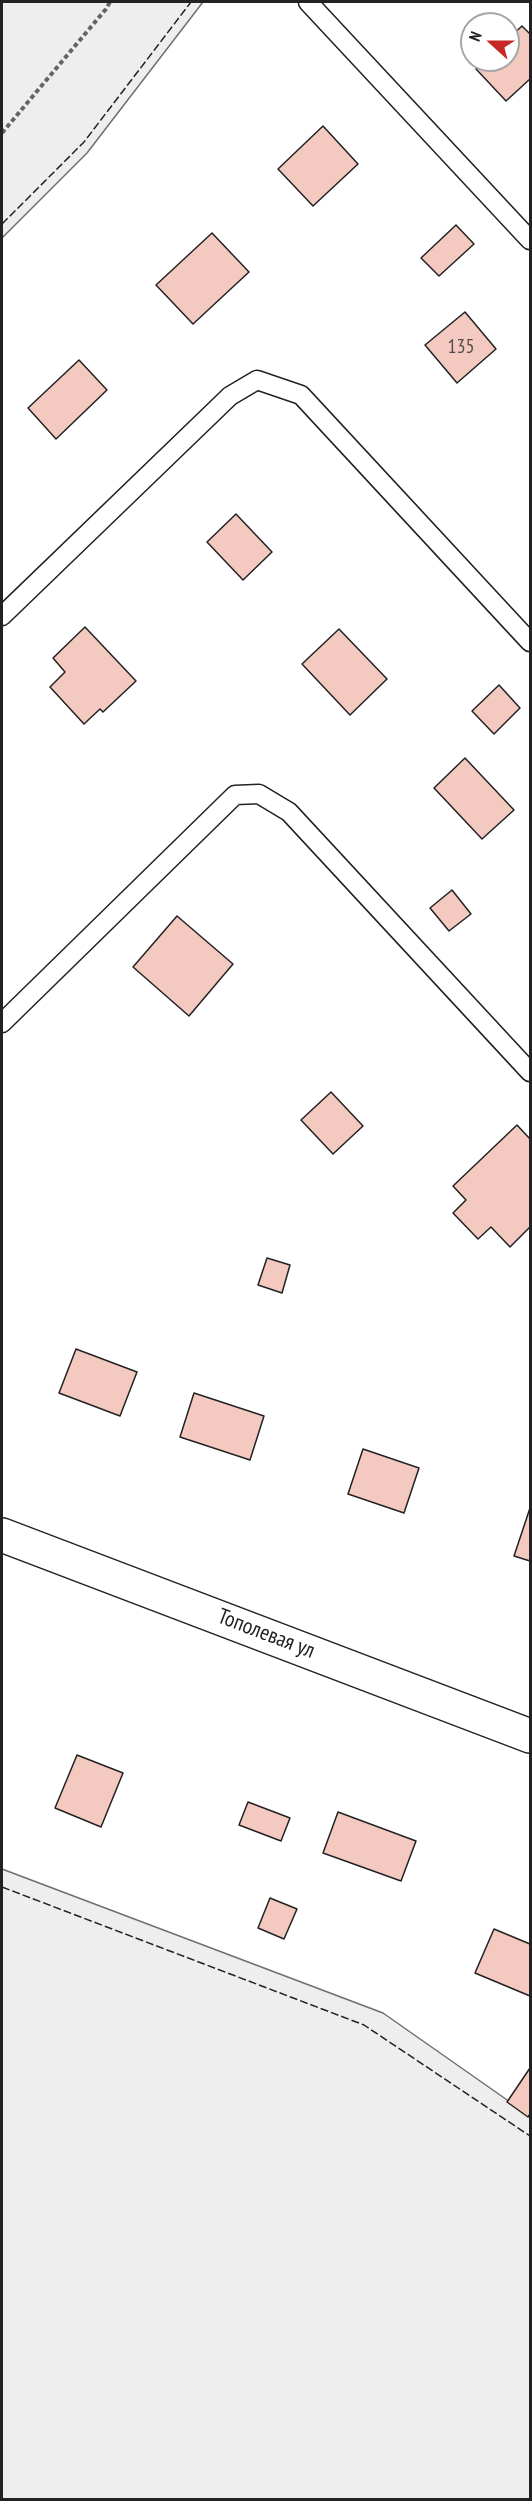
<!DOCTYPE html>
<meta charset="utf-8">
<style>
body{margin:0}
#map{position:relative;width:532px;height:2501px;overflow:hidden;background:#fff;font-family:"PT Sans Narrow",sans-serif}
canvas{display:block}
.frame{position:absolute;inset:0;border:3px solid #222;pointer-events:none}
.north{position:absolute;left:460px;top:12px;width:60px;height:60px;box-sizing:border-box;background:#fff;border:2px solid #a7a7a7;border-radius:50%;rotate:291deg;font-size:16px;font-weight:700;line-height:24px;text-align:center;color:#222}
.north::after{content:'';display:block;margin:auto;width:21px;height:27px;background:#c62828;clip-path:polygon(50% 0,100% 100%,50% 72%,0 100%)}
</style>
<div id="map">
<canvas width="532" height="2501"></canvas>
<div class="frame"></div>
<div class="north">N</div>
</div>
<script>
const c = document.querySelector('canvas').getContext('2d');
c.lineJoin = 'round';
function fill(path, color) { c.fillStyle = color; c.fill(path, 'evenodd'); }
function stroke(path, color, width, dash) { c.strokeStyle = color; c.lineWidth = width; c.lineCap = dash ? 'butt' : 'round'; c.setLineDash(dash || []); c.stroke(path); }
function write(font, color, halo, rows, align = 'center') {
  c.font = font + ' "PT Sans Narrow",sans-serif'; c.lineWidth = 4.5; c.setLineDash([]); c.textBaseline = 'middle'; c.strokeStyle = halo; c.fillStyle = color; for (const [text, x, y, turn = 0] of rows) {
    c.save(); c.translate(x, y); c.rotate((+turn || 0) * Math.PI / 180); c.textAlign = isNaN(turn) ? turn : align; if (halo) c.strokeText(text, 0, 0); c.fillText(text, 0, 0); c.restore();
  }
}
const green = new Path2D(`
 M2,2H203L87,153L2,238Z
 M2,1869L383,2013L530,2116V2499H2Z`);
const building = new Path2D(`
 M522,26L530,34V79L506,101L476,69L486,60H508V39Z
 M323,126L358,164L313,206L278,169Z
 M456,225L474,244L439,276L421,258Z
 M212,233L249,272L193,324L156,285Z
 M465,312L496,349L457,383L425,345Z
 M79,360L107,390L56,439L28,408Z
 M236,514L272,552L243,580L207,542Z
 M85,627L136,681L103,712L100,709L84,724L50,687L65,672L53,658Z
 M339,629L387,679L350,715L302,664Z
 M499,685L520,708L494,734L472,711Z
 M465,758L514,810L482,839L434,788Z
 M452,890L471,914L449,931L430,908Z
 M177,916L233,964L189,1016L133,967Z
 M331,1092L363,1126L333,1154L301,1120Z
 M517,1125L530,1139V1227L510,1247L491,1227L478,1239L453,1213L466,1200L453,1186Z
 M267,1258L290,1265L282,1293L258,1285Z
 M76,1349L137,1372L120,1416L59,1393Z
 M194,1393L264,1416L250,1460L180,1437Z
 M363,1449L419,1468L404,1513L348,1494Z
 M530,1508V1561L514,1556Z
 M77,1755L123,1773L101,1827L55,1808Z
 M248,1802L290,1818L281,1841L239,1825Z
 M338,1812L416,1841L401,1881L323,1853Z
 M270,1898L297,1909L284,1939L258,1928Z
 M494,1929L530,1944V1996L475,1973Z
 M530,2068V2114L528,2117L507,2102Z`);
const path = new Path2D(`
 M2,133L106,9L110,2`);
const lane = new Path2D(`
 M308,2L530,240
 M2,616L230,396L257,380L301,395L530,642
 M2,1023L235,795L259,794L289,812L530,1072`);
const street = new Path2D(`
 M2,1535L530,1736`);
const fence = new Path2D(`
 M2,224L84,142L191,2
 M2,1887L364,2025L530,2136`);
const numberNames = [
 ["135",461,347]
];
const streetNames = [
 ["Тополевая ул",266,1634,21]
];
fill(green, '#eee');
stroke(green, '#6f6f6f', 1.5);
fill(building, '#f3c9c0');
stroke(building, '#222', 1.5);
stroke(lane, '#222', 21);
stroke(street, '#222', 36);
stroke(path, '#646464', 4, [4.5, 3]);
stroke(lane, '#fff', 18);
stroke(street, '#fff', 33);
stroke(fence, '#222', 1.5, [8, 3]);
write('20px', '#564c4a', null, numberNames);
write('22px', '#222', '#fff', streetNames);
</script>
